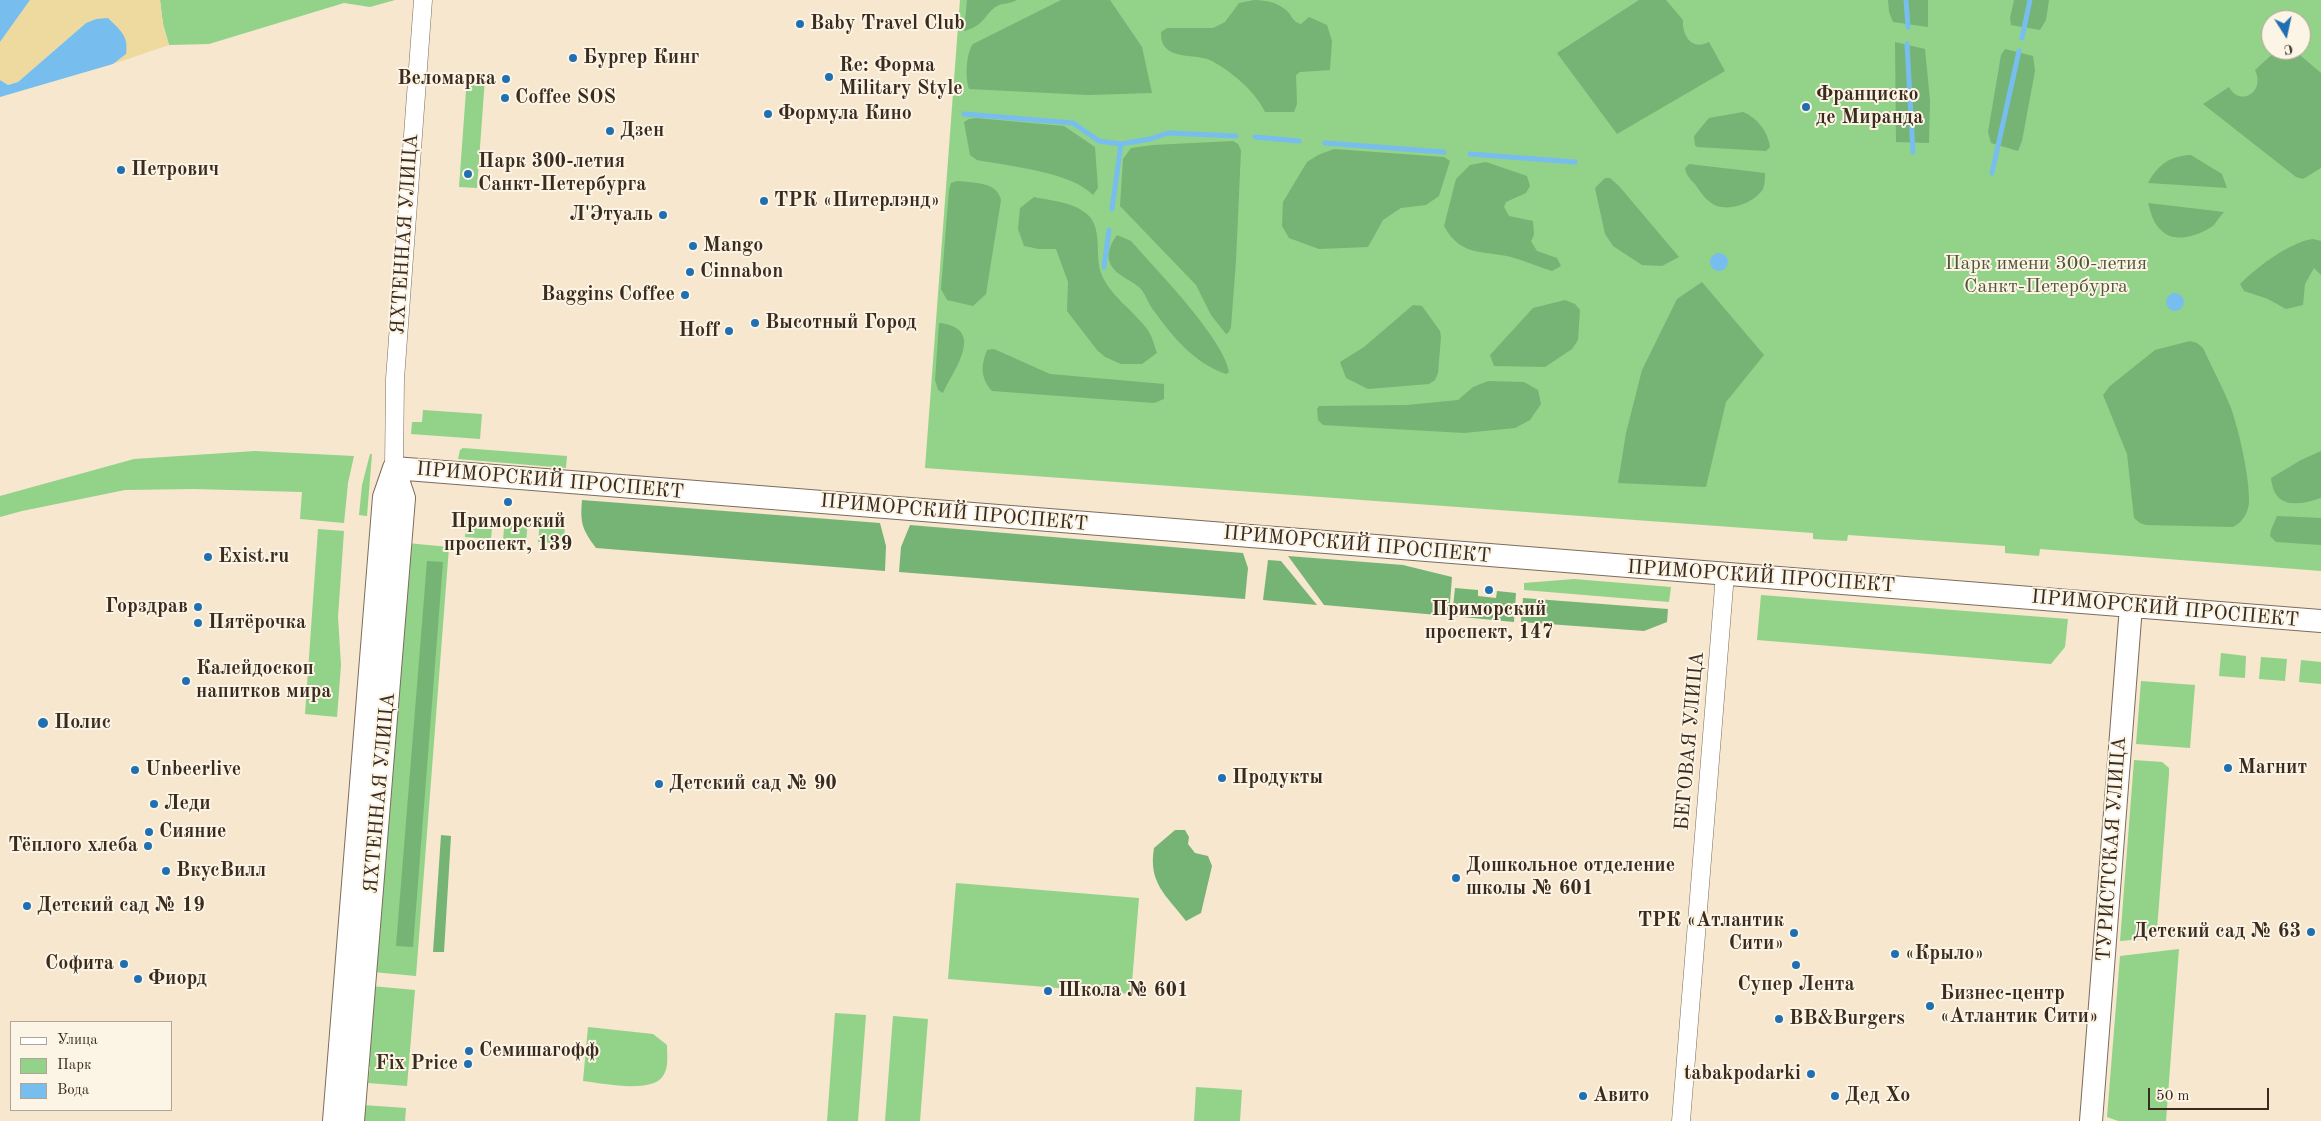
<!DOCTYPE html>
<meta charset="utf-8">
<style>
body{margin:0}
#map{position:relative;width:2321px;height:1121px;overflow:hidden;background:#f6e7ce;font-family:"Old Standard TT",serif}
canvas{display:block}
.legend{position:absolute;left:10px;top:1021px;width:162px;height:90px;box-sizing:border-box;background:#fcf5e5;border:1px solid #afa495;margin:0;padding:6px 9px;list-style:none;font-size:15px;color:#3b2a1e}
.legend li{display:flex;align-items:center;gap:10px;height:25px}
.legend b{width:25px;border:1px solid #afa495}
.north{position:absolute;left:2261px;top:10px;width:50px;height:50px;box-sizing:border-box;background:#fcf5e5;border:1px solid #afa495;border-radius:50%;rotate:170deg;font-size:14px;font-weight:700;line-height:20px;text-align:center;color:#3b2a1e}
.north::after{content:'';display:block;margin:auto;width:18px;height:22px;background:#1f6fb2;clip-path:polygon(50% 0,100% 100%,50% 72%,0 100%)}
.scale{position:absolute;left:2148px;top:1088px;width:121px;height:22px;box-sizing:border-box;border:2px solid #3b2a1e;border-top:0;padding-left:6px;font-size:15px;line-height:18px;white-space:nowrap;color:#3b2a1e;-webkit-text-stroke:4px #fcf5e5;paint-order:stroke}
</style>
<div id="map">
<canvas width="2321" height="1121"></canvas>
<ul class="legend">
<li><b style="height:6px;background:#fff"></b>Улица</li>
<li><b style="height:14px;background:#92d289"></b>Парк</li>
<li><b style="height:14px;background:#77beef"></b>Вода</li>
</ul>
<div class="north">С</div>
<div class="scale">50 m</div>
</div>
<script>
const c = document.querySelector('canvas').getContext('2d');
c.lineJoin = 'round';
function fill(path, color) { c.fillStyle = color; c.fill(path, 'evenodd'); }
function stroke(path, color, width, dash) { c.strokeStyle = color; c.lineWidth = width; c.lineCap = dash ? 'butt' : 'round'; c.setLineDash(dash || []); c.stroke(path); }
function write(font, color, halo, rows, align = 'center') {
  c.font = font + ' "Old Standard TT",serif'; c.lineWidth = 4; c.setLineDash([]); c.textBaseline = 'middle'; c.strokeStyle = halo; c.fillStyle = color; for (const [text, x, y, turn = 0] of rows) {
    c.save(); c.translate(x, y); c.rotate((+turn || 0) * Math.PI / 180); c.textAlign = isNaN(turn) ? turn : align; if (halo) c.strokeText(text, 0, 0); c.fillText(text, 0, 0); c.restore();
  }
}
const green = new Path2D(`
 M160,0H395L370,7L344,3L209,44L169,45L163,24Z
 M960,0H2321V571L2040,549L2039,556L2005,553V546L1848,535L1847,541L1813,539V533L925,468ZM2271,20H2301V50H2271Z
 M467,77L485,78L477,188L459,187Z
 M423,410L482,414L480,439L411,434L412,422H422Z
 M463,448L567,456L566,468L458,459L460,450Z
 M255,451L354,456L348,483L344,523L300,519L302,492L194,489L125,490L22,511L0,517V496L134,459Z
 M370,454H372L367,516L359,515L362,485Z
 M467,515L493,517L491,539L465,537Z
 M505,518L528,520L526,542L503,540Z
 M540,520L565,522L564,544L538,542Z
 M318,529L344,531L338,617L341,665L337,717L305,714Z
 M407,543L449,547L416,976L373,972Z
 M1574,579L1671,587L1669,602L1524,590V583Z
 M1761,595L2068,619L2065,647L2051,664L1757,640Z
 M2221,653L2246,656L2245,678L2219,676Z
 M2261,657L2287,659L2285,681L2259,679Z
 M2301,660L2321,662V684L2299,682Z
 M2141,681L2195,685L2190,748L2136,744Z
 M2134,760L2162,762L2169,768V774L2157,930L2144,939L2120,941Z
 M956,883L1139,898L1131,994L948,979Z
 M2179,949L2166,1121H2118L2107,1117L2120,956Z
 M371,986L415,990L407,1086L368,1083L370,1067L365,1066Z
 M835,1013L866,1015L858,1121H827Z
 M893,1016L928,1019L920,1121H885Z
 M588,1027L653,1034L667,1045C667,1056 669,1067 663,1076C651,1094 602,1083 583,1081Z
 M1196,1087L1242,1090L1240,1121H1194Z
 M363,1105L406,1108L405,1121H361Z`);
const forest = new Path2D(`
 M967,0H1017C1010,4 1003,3 997,6C984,14 985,26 964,31Z
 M1061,0H1110L1142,47L1152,93L1088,95L969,89C965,78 966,53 973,44Z
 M1254,0C1267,0 1280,3 1289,13C1293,19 1294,22 1301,24L1309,17L1327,25L1332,41L1330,70L1300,72L1296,75L1297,104L1294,112H1265C1256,92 1232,72 1212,61C1196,52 1160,63 1161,32L1167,28H1213L1225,22L1239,3Z
 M1639,0H1666L1683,20C1682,36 1692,51 1709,42L1725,71L1617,134L1557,53Z
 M1888,0H1928V27L1893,22L1889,12Z
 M2014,0H2049L2046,20L2040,30L2011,25L2010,18Z
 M1895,42L1925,49L1930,100L1929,143L1896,142Z
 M2005,49L2033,56L2035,71L2022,141L2018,151L1991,143L1988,132L2001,55Z
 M2277,50H2294L2321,73V168L2303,179L2296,177L2203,104L2229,87C2239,107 2266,93 2255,70Z
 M1743,112C1758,118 1768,132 1770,147L1766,151L1697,147L1695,145L1694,136L1709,118Z
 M976,118L1064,126L1095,147L1098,188L1093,195C1072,172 1009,166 977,160L970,155L964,122L969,119Z
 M1233,141L1238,144L1241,150L1236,261L1231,327L1229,332L1226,334L1211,315L1196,285L1120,206L1123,159L1131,148L1153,145Z
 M1334,149L1444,157L1450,161L1439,196L1426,205L1401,208L1383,220L1368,247L1319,249L1289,238L1282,226L1283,202L1307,162L1318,155Z
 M2191,155L2222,174L2227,188L2148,183C2158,165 2169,156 2191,155Z
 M1486,162L1527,176L1530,186L1526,193L1506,202L1504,207L1509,216L1533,221L1534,235L1531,241L1537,251L1557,258L1561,266L1552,271C1539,267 1525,261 1511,257C1482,250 1461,257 1444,226L1456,179L1470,165Z
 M1689,164L1765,173C1765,178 1765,184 1763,189C1755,202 1732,211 1717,206C1707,202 1701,193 1695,184C1690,179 1686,175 1685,168Z
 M1605,178H1610L1619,186L1679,257L1662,266L1642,265L1613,246L1605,234L1595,188Z
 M957,181C973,183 997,181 1001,200L986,294L973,306L947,300L941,289L949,190L951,183Z
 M1034,197C1053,201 1076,202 1090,217C1102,232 1095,256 1101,273C1110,296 1132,309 1147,329C1152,335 1154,345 1157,353L1142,364H1121L1105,357L1097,350L1067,311L1068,282L1056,249H1039L1024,246L1018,229L1020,208Z
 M2148,203L2224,212C2220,216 2217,221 2214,225C2201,235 2175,244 2162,231C2153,224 2151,213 2148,203Z
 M1117,235L1131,241C1156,270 1223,337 1229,372L1226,374C1194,363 1173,337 1154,311C1148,304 1146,294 1140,288C1130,279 1112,274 1109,260C1107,251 1112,242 1117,235Z
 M2313,239L2321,241V275L2314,268L2305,284L2303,305L2286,309L2268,299L2244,291L2240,284C2257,267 2290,242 2313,239Z
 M1702,282L1764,355L1726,402L1706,487L1618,483L1626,433L1642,370L1677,299Z
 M1565,300L1575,304L1580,310L1578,340L1572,349L1545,367L1494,366L1490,355L1533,308Z
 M1413,305L1422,306L1440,331L1441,337L1438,373L1435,380L1429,384L1368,389L1346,378L1340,362L1364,347Z
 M939,323C986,328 955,368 943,393L938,390L935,380Z
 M2190,341L2197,343L2203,348C2212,368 2223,388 2231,408C2239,431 2250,478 2249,503C2248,513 2242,523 2233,527L2146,525L2140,523L2134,518L2127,454L2103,395L2110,386L2155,350Z
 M994,349L1050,374L1164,384V399L1154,403L992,391C980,377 981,366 987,350Z
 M1488,381L1524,382L1538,390L1541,404L1530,420L1515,428L1464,433L1323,425L1318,420L1317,409L1319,406L1407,405L1458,400L1473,387Z
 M2321,451V498C2298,506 2274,509 2271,478L2301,460Z
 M582,500L880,523L886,546L885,571L596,548C582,529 580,523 582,500Z
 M2277,516L2321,518V545L2276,542L2270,536L2271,530Z
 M910,525L1243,553L1248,568L1245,599L899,572L901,547Z
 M1288,556L1403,565L1452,577L1449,616L1324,605Z
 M1268,560L1281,561L1317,605L1263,600Z
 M427,561L443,562L413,947L396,946Z
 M1455,588L1478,590V596L1496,598L1497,591L1516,593L1514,622L1452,616Z
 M1523,598L1668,609L1667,622L1644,631L1521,622Z
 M1175,830H1185L1189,837L1188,844L1195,853L1208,856L1212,866L1201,913L1186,921C1166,895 1148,883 1154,848Z
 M441,835L451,836L444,952H433Z`);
const sand = new Path2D(`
 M30,0H160L163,24L169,45L113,64L126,53L96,19L86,23L18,82L8,85L0,80V42Z`);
const water = new Path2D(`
 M0,0H30L0,42Z
 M108,18C120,30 129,36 126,54L113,64L0,97V80L8,85L18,82L86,23L96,19Z
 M1710 262a9 9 0 1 1 18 0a9 9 0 1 1-18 0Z
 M2166 302a9 9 0 1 1 18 0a9 9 0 1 1-18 0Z`);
const stream = new Path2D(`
 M1906,0L1908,27
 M2022,38L2030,0
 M1907,44L1913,152
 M964,114L1073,123L1099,141L1121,144L1150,139L1168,133L1236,136
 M1255,137L1299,141
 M1325,143L1444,152
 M1470,154L1575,162
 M1992,173L2019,51
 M1112,209L1121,144
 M1104,267L1109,230`);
const minor = new Path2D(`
 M394,468L395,379L423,0
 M1681,1121L1725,574`);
const tertiary = new Path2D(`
 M394,468L2321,621
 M334,1121L382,522L384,497L394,468
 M353,1121L404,498L394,468
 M2091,1121L2131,606`);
const markers = [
 [800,24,5,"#1f6fb2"],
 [573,58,5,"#1f6fb2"],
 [829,77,5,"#1f6fb2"],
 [506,79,5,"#1f6fb2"],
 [505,98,5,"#1f6fb2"],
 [1806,107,5,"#1f6fb2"],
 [768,114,5,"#1f6fb2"],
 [610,131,5,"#1f6fb2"],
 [121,170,5,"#1f6fb2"],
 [468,174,5,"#1f6fb2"],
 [764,201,5,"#1f6fb2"],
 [663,215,5,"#1f6fb2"],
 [693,246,5,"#1f6fb2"],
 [690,272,5,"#1f6fb2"],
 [685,295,5,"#1f6fb2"],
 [755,323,5,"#1f6fb2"],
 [729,331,5,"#1f6fb2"],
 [508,502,5,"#1f6fb2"],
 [208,557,5,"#1f6fb2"],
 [1489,590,5,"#1f6fb2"],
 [198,607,5,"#1f6fb2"],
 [198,623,5,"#1f6fb2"],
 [186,681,5,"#1f6fb2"],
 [43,723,6,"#1f6fb2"],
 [2228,768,5,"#1f6fb2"],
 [135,770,5,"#1f6fb2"],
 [1222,778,5,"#1f6fb2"],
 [659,784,5,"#1f6fb2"],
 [154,804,5,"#1f6fb2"],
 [149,832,5,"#1f6fb2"],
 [148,846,5,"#1f6fb2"],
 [166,871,5,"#1f6fb2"],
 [1456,878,5,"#1f6fb2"],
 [27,906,5,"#1f6fb2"],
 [2311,932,5,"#1f6fb2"],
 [1794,933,5,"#1f6fb2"],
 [1895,954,5,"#1f6fb2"],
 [124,964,5,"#1f6fb2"],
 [1796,965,5,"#1f6fb2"],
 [138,979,5,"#1f6fb2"],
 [1048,991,5,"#1f6fb2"],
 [1930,1006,5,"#1f6fb2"],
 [1779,1019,5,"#1f6fb2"],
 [469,1051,5,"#1f6fb2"],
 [468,1064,5,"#1f6fb2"],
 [1811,1074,5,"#1f6fb2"],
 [1583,1096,5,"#1f6fb2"],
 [1835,1096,5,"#1f6fb2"]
];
const poiNames = [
 ["Baby Travel Club",810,24],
 ["Бургер Кинг",583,58],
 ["Re: Форма",839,66],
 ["Military Style",839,89],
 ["Веломарка",496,79,"right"],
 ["Франциско",1816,95],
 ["де Миранда",1816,118],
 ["Coffee SOS",515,98],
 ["Формула Кино",778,114],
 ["Дзен",620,131],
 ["Парк 300-летия",478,162],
 ["Санкт-Петербурга",478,185],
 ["Петрович",131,170],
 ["ТРК «Питерлэнд»",774,201],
 ["Л'Этуаль",653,215,"right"],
 ["Mango",703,246],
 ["Cinnabon",700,272],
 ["Baggins Coffee",675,295,"right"],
 ["Высотный Город",765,323],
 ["Hoff",719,331,"right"],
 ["Приморский",508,522,"center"],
 ["проспект, 139",508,545,"center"],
 ["Exist.ru",218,557],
 ["Горздрав",188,607,"right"],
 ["Приморский",1489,610,"center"],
 ["проспект, 147",1489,633,"center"],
 ["Пятёрочка",208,623],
 ["Калейдоскоп",196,669],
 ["напитков мира",196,692],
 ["Полис",54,723],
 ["Магнит",2238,768],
 ["Unbeerlive",145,770],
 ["Продукты",1232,778],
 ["Детский сад № 90",669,784],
 ["Леди",164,804],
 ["Сияние",159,832],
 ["Тёплого хлеба",138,846,"right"],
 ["Дошкольное отделение",1466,866],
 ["школы № 601",1466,889],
 ["ВкусВилл",176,871],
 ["Детский сад № 19",37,906],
 ["ТРК «Атлантик",1784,921,"right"],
 ["Сити»",1784,944,"right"],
 ["Детский сад № 63",2301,932,"right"],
 ["«Крыло»",1905,954],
 ["Софита",114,964,"right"],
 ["Фиорд",148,979],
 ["Супер Лента",1796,985,"center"],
 ["Школа № 601",1058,991],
 ["Бизнес-центр",1940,994],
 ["«Атлантик Сити»",1940,1017],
 ["BB&Burgers",1789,1019],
 ["Семишагофф",479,1051],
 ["Fix Price",458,1064,"right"],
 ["tabakpodarki",1801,1074,"right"],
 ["Авито",1593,1096],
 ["Дед Хо",1845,1096]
];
const streetNames = [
 ["ЯХТЕННАЯ УЛИЦА",405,234,-86],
 ["ПРИМОРСКИЙ ПРОСПЕКТ",550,481,5],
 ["ПРИМОРСКИЙ ПРОСПЕКТ",954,513,5],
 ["ПРИМОРСКИЙ ПРОСПЕКТ",1357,545,5],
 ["ПРИМОРСКИЙ ПРОСПЕКТ",1761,577,4],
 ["ПРИМОРСКИЙ ПРОСПЕКТ",2165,609,5],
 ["БЕГОВАЯ УЛИЦА",1690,741,-85],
 ["ЯХТЕННАЯ УЛИЦА",380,793,-85],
 ["ТУРИСТСКАЯ УЛИЦА",2112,849,-86]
];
const parkNames = [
 ["Парк имени 300-летия",2046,264],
 ["Санкт-Петербурга",2046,287]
];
fill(green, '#92d289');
fill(forest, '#75b475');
fill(sand, '#eeda9e');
fill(water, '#77beef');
stroke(stream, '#77beef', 5);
stroke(minor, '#7c6c5c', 19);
stroke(tertiary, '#7c6c5c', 24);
stroke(minor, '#fff', 18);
stroke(tertiary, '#fff', 22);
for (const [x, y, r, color] of markers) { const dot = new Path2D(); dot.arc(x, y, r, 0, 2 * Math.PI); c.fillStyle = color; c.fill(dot); stroke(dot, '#fcf5e5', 2); }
write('bold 20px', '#3b2a1e', '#fcf5e5', poiNames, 'left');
write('20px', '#3b2a1e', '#fcf5e5', streetNames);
write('20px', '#515439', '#fcf5e5', parkNames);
</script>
